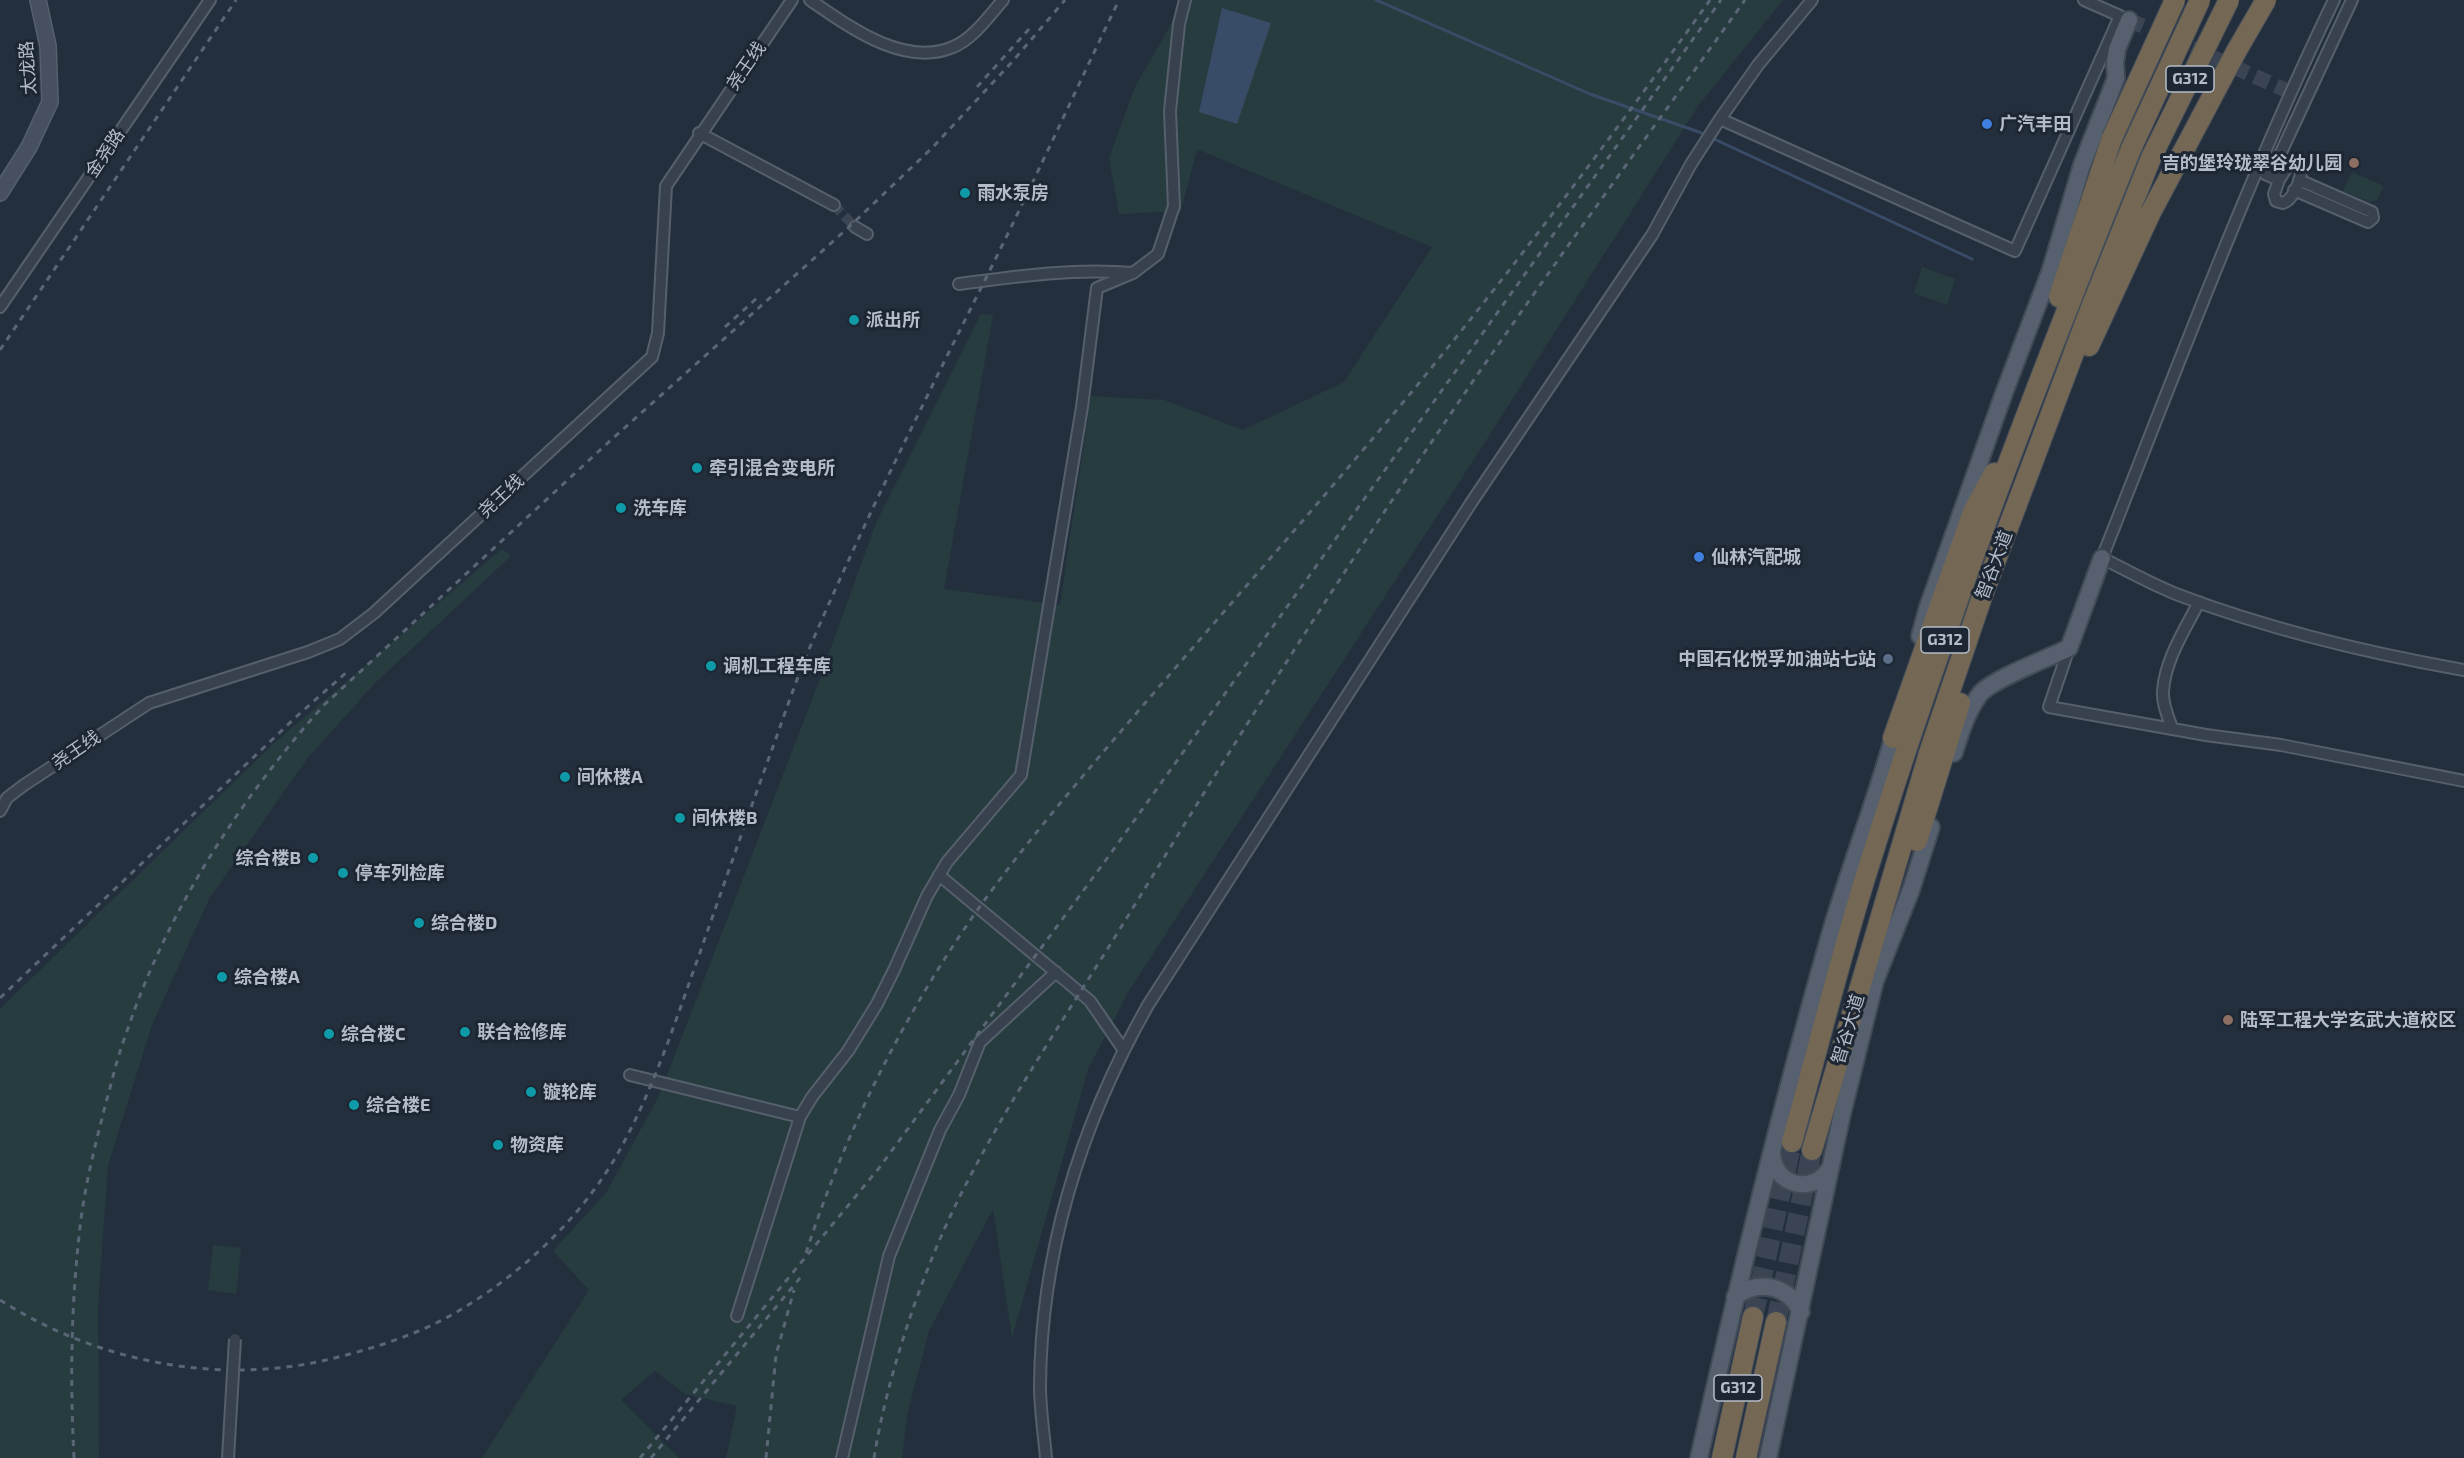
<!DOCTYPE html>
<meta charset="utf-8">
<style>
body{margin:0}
canvas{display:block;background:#242f3e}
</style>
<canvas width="2464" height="1458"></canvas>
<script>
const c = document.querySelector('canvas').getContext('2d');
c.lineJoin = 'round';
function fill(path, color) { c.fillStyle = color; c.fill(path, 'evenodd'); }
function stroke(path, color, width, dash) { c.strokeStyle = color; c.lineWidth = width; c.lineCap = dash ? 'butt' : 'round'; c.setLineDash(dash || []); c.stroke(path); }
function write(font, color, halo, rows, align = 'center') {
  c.font = font + ' "Exo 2","Noto Sans SC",sans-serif'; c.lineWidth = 6; c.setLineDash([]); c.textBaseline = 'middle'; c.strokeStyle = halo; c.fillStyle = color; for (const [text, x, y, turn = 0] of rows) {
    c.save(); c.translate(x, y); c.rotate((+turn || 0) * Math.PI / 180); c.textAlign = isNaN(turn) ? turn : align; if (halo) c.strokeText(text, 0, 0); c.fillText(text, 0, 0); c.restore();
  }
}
const green = new Path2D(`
 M1185,0H1783L1698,106L1489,436L1130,989L1088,1069L1012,1338L993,1209L929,1331L907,1415L902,1458H726L737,1406L685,1394L655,1371L621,1400L679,1458H482L589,1290L553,1251L606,1193L659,1096L813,697L876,523L981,314L993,315L944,589L1060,605L1091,396L1164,400L1243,430L1344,382L1432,247L1197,149L1181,211L1119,214L1109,158L1135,87Z
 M2352,172L2384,186L2377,200L2370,202L2343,191Z
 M1922,267L1955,279L1947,305L1914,293Z
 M502,549L511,556L374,684L306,760L209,899L152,1025L108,1165L98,1306L99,1458H0V1009L272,745Z
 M213,1245L241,1248L236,1294L208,1290Z`);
const water = new Path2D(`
 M1222,8L1271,23L1237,124L1199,112Z`);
const stream = new Path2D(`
 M1376,0L1590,94L1699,132L1972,259`);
const streetTunnel = new Path2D(`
 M834,205L855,227`);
const secondaryTunnel = new Path2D(`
 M2129,20L2290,92`);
const highwayTunnel = new Path2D(`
 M1753,1317L1792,1142
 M1776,1322L1812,1150`);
const street = new Path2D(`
 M810,0C848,26 904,68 953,47C973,39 989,16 1003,0
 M2334,0C2246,182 2176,371 2102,558C2126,570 2151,584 2176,594C2268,629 2367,653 2464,670
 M1720,119L2015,251L2120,16L2084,0
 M699,133L834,205
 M2265,174L2279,180L2274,194L2276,201L2283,203C2293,200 2302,179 2301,168L2296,163L2289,164L2279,180
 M2270,176L2352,0
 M2294,190L2368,222L2373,218L2372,212L2299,180
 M855,227L867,234
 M959,284C1018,276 1074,268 1133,273L1158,254L1174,206L1170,111L1179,24L1185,0
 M0,307L210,0
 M2069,648L2049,707L2206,735L2281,745L2464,781
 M2172,728C2168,717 2162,703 2163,691C2165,660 2185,629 2199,602
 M0,811L7,798L24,785L149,703L308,652L340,639L374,613L652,357L658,333L666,186L792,0
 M939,875L1090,1001L1123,1049
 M630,1075L800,1117
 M737,1316L800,1117L812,1097L848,1051L877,1004L894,970L927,896L947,862L1021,775L1082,407L1097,288L1133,273
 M228,1458L232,1390
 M842,1458L889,1256L940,1130L959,1095L980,1042L1056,972
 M1046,1458C1044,1434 1040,1409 1040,1386C1041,1251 1082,1122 1148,1005L1471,503L1652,235L1691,164L1720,119L1758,65L1812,0`);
const secondary = new Path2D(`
 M0,193L29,147L50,102L48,46L38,0`);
const primary = new Path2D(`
 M1920,636L1928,607L2004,393L2050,272L2082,165L2116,78L2115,63L2117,49L2129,20
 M1954,753C1960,733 1967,711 1980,694C1992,679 2049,658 2069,648L2102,558
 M1772,1153C1774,1187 1815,1196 1831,1166
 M1735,1297C1758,1279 1788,1285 1801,1312
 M1699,1458C1738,1282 1781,1108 1830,935C1850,866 1877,798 1896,728
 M1768,1458L1842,1114L1875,981L1911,890L1931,827`);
const highway = new Path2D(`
 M2059,297L2112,138
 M2089,346L2151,212
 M1893,738L1973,512L1994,473
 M1917,841L1960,703
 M1792,1142C1817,1052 1839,961 1867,872C1943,627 2035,387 2131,149
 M1812,1150L1929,753L1982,597L2090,310L2151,158
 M1722,1458L1753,1317
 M1746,1458L1776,1322`);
const rail = new Path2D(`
 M977,87L1029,29
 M725,327L758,297
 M0,350L236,0
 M0,998L297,716L348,671
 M806,1253C845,1132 903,1016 976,912C1023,846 1075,785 1128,723C1204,634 1281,547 1357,457C1482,311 1598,156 1710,0
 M0,1300C94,1360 212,1385 322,1361C369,1350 419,1335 460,1310C527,1270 588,1211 624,1142C655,1084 676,1020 698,958C723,887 748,815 774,744C787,707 800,669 816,633C866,518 922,406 978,294C1027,197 1072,98 1119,0
 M74,1458C70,1381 71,1304 80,1227C85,1184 96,1141 107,1099C113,1077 118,1055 126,1034C167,911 238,802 323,706L612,439L849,227L933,147L1012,62L1065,0
 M640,1458L879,1168L1111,853L1721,0
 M651,1458L800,1278
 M766,1458L776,1355L794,1290
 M874,1458C887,1376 922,1272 959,1198C1009,1098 1073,1006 1131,911C1230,750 1330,590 1437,434C1536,287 1642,144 1745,0`);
const streetBridge = new Path2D(`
 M232,1390L235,1339`);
const highwayBridge = new Path2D(`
 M2112,138L2175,0
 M2131,149L2200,0
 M2151,158L2229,0
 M2151,212L2237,50L2266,0`);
const markers = [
 [1987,124,6,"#3f7fe0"],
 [2354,163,6,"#8d6e63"],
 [965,193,6,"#0f9aa8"],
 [854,320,6,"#0f9aa8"],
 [697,468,6,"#0f9aa8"],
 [621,508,6,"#0f9aa8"],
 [1699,557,6,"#3f7fe0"],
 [1888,659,6,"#5c6f8a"],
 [711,666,6,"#0f9aa8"],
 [565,777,6,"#0f9aa8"],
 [680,818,6,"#0f9aa8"],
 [313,858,6,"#0f9aa8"],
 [343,873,6,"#0f9aa8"],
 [419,923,6,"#0f9aa8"],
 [222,977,6,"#0f9aa8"],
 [2228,1020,6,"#8d6e63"],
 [465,1032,6,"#0f9aa8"],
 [329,1034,6,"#0f9aa8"],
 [531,1092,6,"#0f9aa8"],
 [354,1105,6,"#0f9aa8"],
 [498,1145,6,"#0f9aa8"]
];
const shields = [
 [2190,79,48],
 [1945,640,48],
 [1738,1388,48]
];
const shieldNames = [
 ["G312",2190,79],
 ["G312",1945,640],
 ["G312",1738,1388]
];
const streetNames = [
 ["尧王线",746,66,-55],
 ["太龙路",28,68,-94],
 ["金尧路",105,153,-56],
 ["尧王线",501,496,-43],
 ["智谷大道",1994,565,-69],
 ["尧王线",76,750,-34],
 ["智谷大道",1848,1029,-73]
];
const poiNames = [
 ["广汽丰田",1999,124],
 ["吉的堡玲珑翠谷幼儿园",2342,163,"right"],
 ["雨水泵房",977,193],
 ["派出所",866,320],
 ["牵引混合变电所",709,468],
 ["洗车库",633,508],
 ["仙林汽配城",1711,557],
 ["中国石化悦孚加油站七站",1876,659,"right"],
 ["调机工程车库",723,666],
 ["间休楼A",577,777],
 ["间休楼B",692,818],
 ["综合楼B",301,858,"right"],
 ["停车列检库",355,873],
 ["综合楼D",431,923],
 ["综合楼A",234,977],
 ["陆军工程大学玄武大道校区",2240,1020],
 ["联合检修库",477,1032],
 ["综合楼C",341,1034],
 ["镟轮库",543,1092],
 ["综合楼E",366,1105],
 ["物资库",510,1145]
];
fill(green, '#263c3f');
fill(water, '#394c67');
stroke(stream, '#394c67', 3);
stroke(streetTunnel, '#3a4453', 10, [10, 5]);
stroke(secondaryTunnel, '#3a4453', 15, [15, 8]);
stroke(highwayTunnel, '#3a4453', 20, [20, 10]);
stroke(street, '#565f6c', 14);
stroke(secondary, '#565f6c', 18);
stroke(primary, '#414a57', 20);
stroke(highway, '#434c59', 22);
stroke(street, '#38414e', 10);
stroke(secondary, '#465061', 15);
stroke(primary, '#56606e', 16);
stroke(highway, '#746855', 20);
stroke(rail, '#5a6575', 3, [6, 6]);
stroke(streetBridge, '#565f6c', 14, []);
stroke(highwayBridge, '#434c59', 22, []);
stroke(streetBridge, '#38414e', 10);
stroke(highwayBridge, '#746855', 20);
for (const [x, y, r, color] of markers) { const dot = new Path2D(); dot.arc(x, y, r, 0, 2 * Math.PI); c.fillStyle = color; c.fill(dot); stroke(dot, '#1d2633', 2); }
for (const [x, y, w] of shields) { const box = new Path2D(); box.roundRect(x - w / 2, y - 13, w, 26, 4.5); c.fillStyle = '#1d2633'; c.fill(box); stroke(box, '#b4bcc9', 1.5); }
write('bold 16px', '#b4bcc9', null, shieldNames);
write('18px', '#b4bcc9', '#1d2633', streetNames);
write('bold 18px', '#b4bcc9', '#1d2633', poiNames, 'left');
</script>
